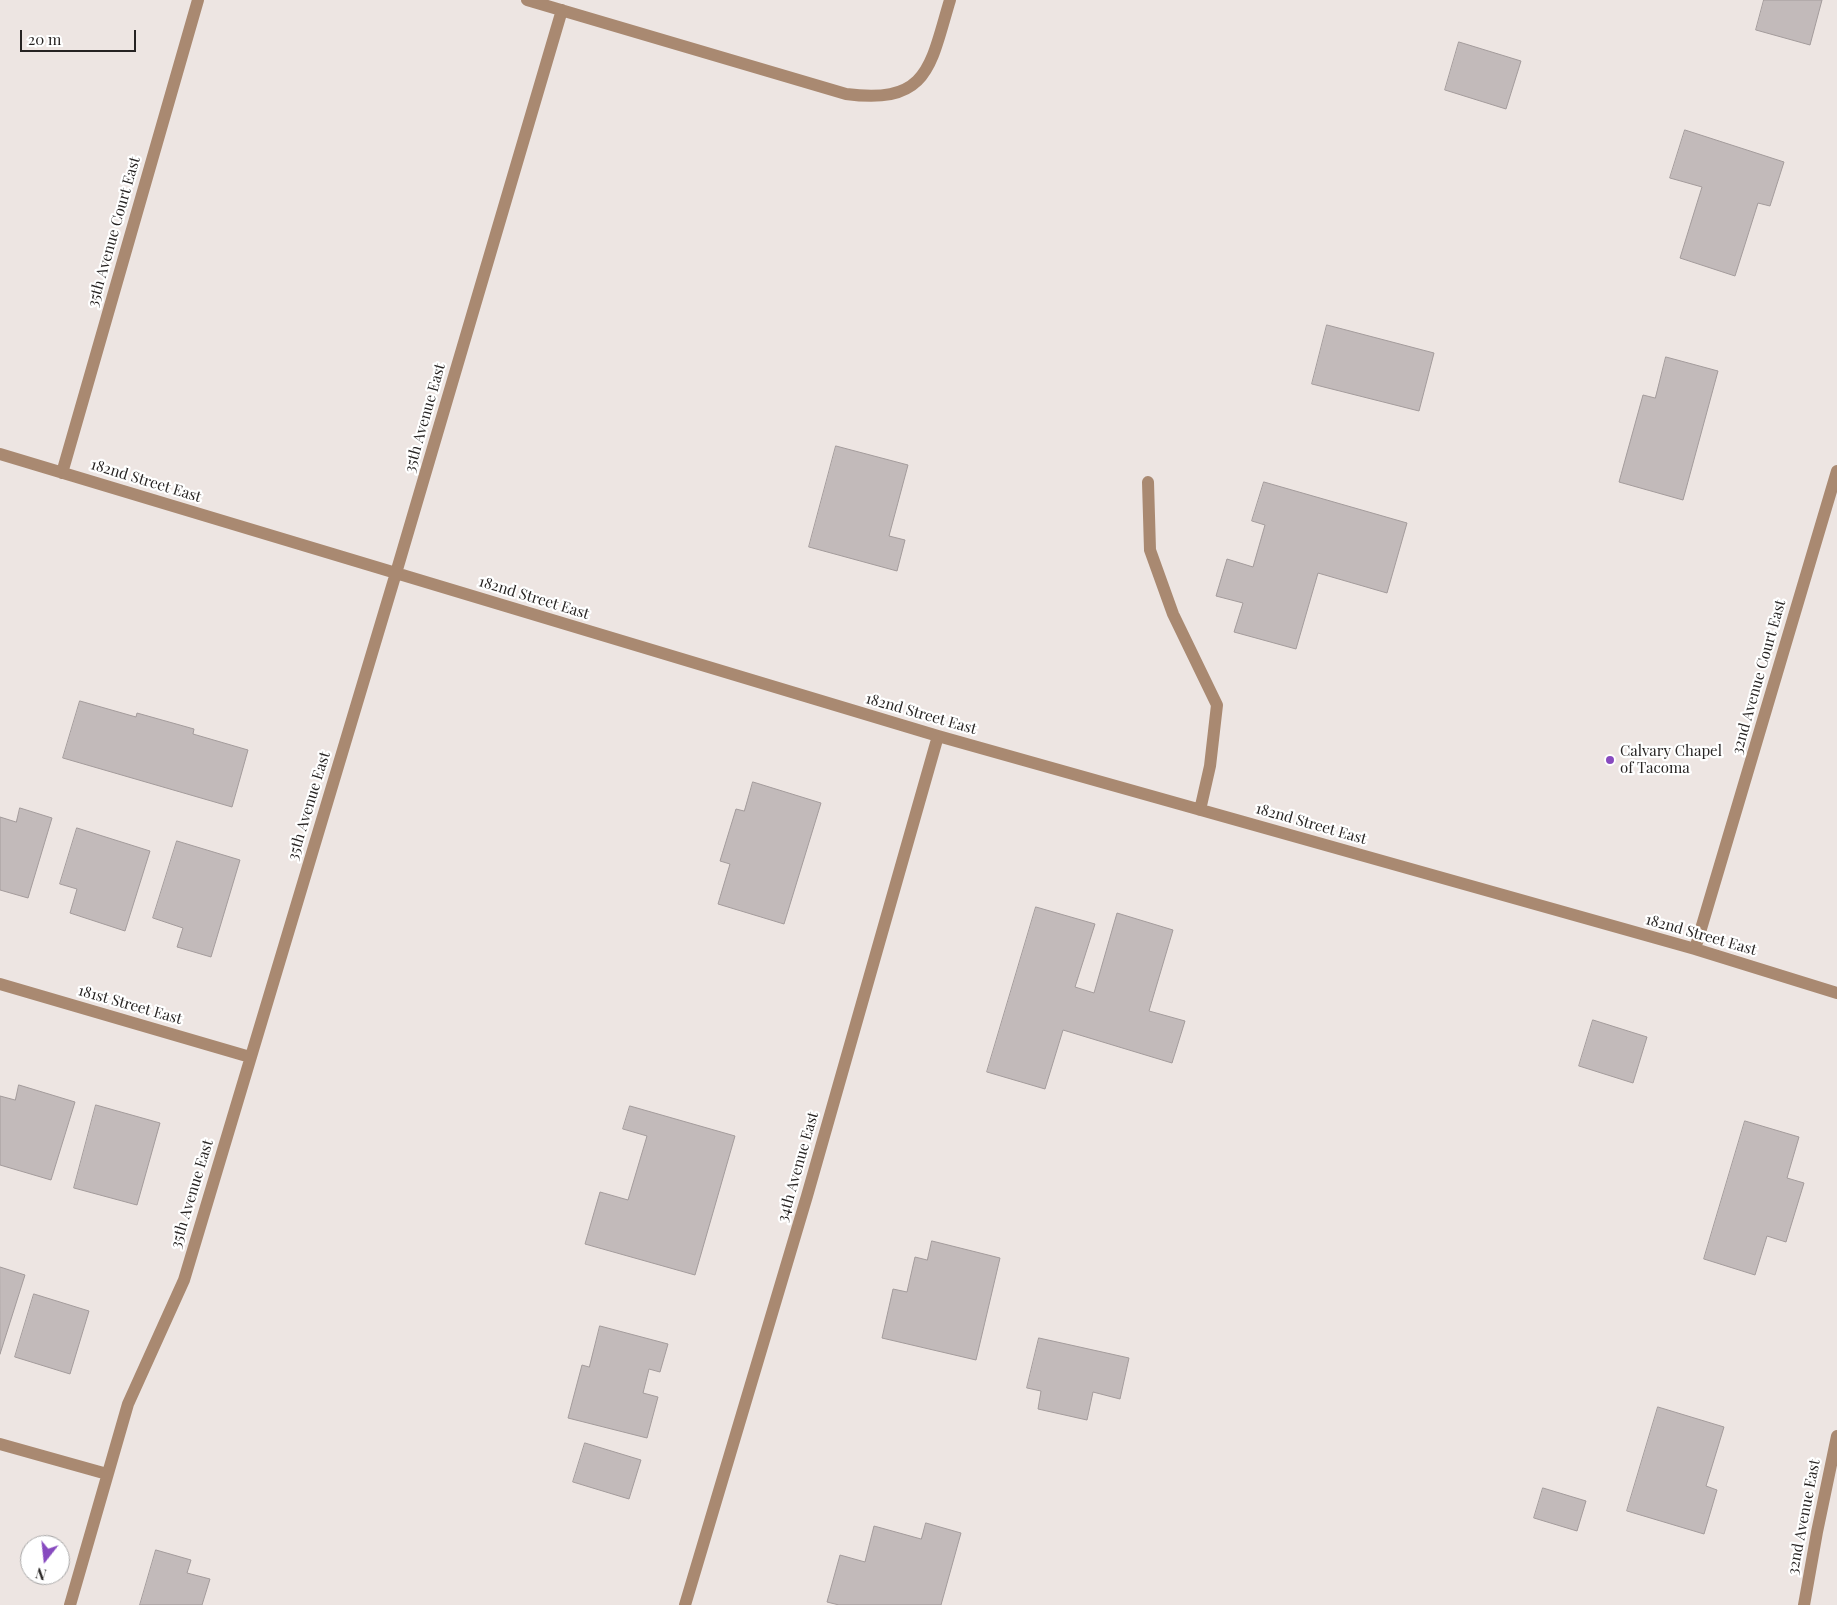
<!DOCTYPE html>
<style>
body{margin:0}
#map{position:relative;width:1837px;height:1605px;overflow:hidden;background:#ede5e2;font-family:"Playfair Display",serif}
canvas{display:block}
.north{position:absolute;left:20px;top:1535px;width:50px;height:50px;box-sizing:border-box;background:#fff;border:1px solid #a8a7a7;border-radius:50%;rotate:196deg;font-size:14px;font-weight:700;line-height:20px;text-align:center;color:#262322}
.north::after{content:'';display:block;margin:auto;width:18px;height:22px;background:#874abf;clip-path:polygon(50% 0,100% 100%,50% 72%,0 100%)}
.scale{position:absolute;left:20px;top:30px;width:116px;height:22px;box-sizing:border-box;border:2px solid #262322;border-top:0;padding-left:6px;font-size:15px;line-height:18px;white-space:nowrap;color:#262322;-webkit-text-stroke:4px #fff;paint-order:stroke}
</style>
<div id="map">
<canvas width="1837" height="1605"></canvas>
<div class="north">N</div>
<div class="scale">20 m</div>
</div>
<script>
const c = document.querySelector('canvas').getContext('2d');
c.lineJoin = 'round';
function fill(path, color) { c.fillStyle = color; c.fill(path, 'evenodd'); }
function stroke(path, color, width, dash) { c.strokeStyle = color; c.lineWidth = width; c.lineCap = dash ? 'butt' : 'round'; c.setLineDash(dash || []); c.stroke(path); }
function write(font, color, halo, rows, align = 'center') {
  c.font = font + ' "Playfair Display",serif'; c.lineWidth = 4.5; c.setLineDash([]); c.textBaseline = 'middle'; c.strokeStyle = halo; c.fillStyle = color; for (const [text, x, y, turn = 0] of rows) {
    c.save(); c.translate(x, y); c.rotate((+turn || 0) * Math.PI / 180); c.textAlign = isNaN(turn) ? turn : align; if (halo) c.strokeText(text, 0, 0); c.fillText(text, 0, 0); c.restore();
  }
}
const building = new Path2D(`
 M1764,0H1822L1810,45L1756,30Z
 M1459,42L1521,61L1506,109L1445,90Z
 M1685,130L1784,162L1770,206L1758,203L1735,276L1680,258L1702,187L1670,178Z
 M1327,325L1434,353L1419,411L1312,384Z
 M1666,357L1718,371L1683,500L1619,482L1643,395L1655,398Z
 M836,446L908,465L889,536L905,540L897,571L809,547Z
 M1264,482L1407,523L1387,593L1318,573L1296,649L1234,632L1243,603L1216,596L1227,559L1253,567L1265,525L1252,521Z
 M80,701L136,717L137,713L194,729L193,734L248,750L232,807L63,758Z
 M753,782L821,803L784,924L718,904L730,864L720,861L736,809L744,811Z
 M20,808L52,818L28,898L0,890V817L16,822Z
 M77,828L150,851L125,931L70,913L77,889L60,884Z
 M177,841L240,860L211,957L177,947L183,928L153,918Z
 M1036,907L1095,924L1075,987L1094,993L1117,913L1173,930L1149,1011L1185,1021L1172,1063L1063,1030L1045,1089L987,1072Z
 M1593,1020L1647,1037L1633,1083L1579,1066Z
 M19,1085L75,1102L51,1180L0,1165V1096L15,1100Z
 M96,1105L160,1123L137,1205L74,1188Z
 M630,1106L735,1136L695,1275L585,1244L600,1192L628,1200L647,1136L623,1129Z
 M1745,1121L1799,1137L1787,1178L1804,1183L1786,1242L1767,1236L1755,1275L1704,1259Z
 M932,1241L1000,1258L976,1360L882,1338L893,1289L907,1292L915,1257L927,1260Z
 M0,1267L25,1275L0,1354Z
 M34,1294L89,1311L70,1374L15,1357Z
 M600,1326L668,1344L660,1372L649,1369L643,1393L658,1397L647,1438L568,1418L582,1365L589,1367Z
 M1039,1338L1129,1358L1120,1399L1093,1392L1087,1420L1038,1409L1041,1391L1027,1388Z
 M1658,1407L1724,1427L1706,1486L1717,1490L1704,1534L1627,1511Z
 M585,1443L641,1460L629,1499L573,1482Z
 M1543,1488L1586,1501L1577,1531L1534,1518Z
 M926,1523L961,1533L941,1605H839L827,1602L840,1555L865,1562L874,1526L921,1539Z
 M156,1550L191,1560L187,1573L210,1579L202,1605H140Z`);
const minor = new Path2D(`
 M527,0L846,94C929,105 930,66 950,0
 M0,454L938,736L1695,949L1837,993
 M62,473L198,0
 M1148,482L1150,550L1173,614L1217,705L1210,766L1200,810
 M1695,949L1837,471
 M0,984L250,1057
 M0,1444L107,1474
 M70,1605L128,1404L184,1280L396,573L562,10
 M685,1605L807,1196L938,736
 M1804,1605L1817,1532L1837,1436`);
const markers = [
 [1610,760,5,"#874abf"]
];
const streetNames = [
 ["35th Avenue Court East",114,232,-74],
 ["35th Avenue East",425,418,-74],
 ["182nd Street East",146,481,17],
 ["182nd Street East",534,598,17],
 ["32nd Avenue Court East",1759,677,-74],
 ["182nd Street East",921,714,16],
 ["35th Avenue East",309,806,-73],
 ["182nd Street East",1311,824,16],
 ["182nd Street East",1701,935,16],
 ["181st Street East",130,1005,16],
 ["34th Avenue East",798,1167,-74],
 ["35th Avenue East",192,1194,-73],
 ["32nd Avenue East",1804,1517,-79]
];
const poiNames = [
 ["Calvary Chapel",1620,751],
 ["of Tacoma",1620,768]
];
fill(building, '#c2baba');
stroke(building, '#a39b9b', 1);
stroke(minor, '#a98971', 12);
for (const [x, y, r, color] of markers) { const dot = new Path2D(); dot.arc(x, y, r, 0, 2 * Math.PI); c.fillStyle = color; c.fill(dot); stroke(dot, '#fff', 2); }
write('15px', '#262322', '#fff', streetNames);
write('15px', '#262322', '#fff', poiNames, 'left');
</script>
